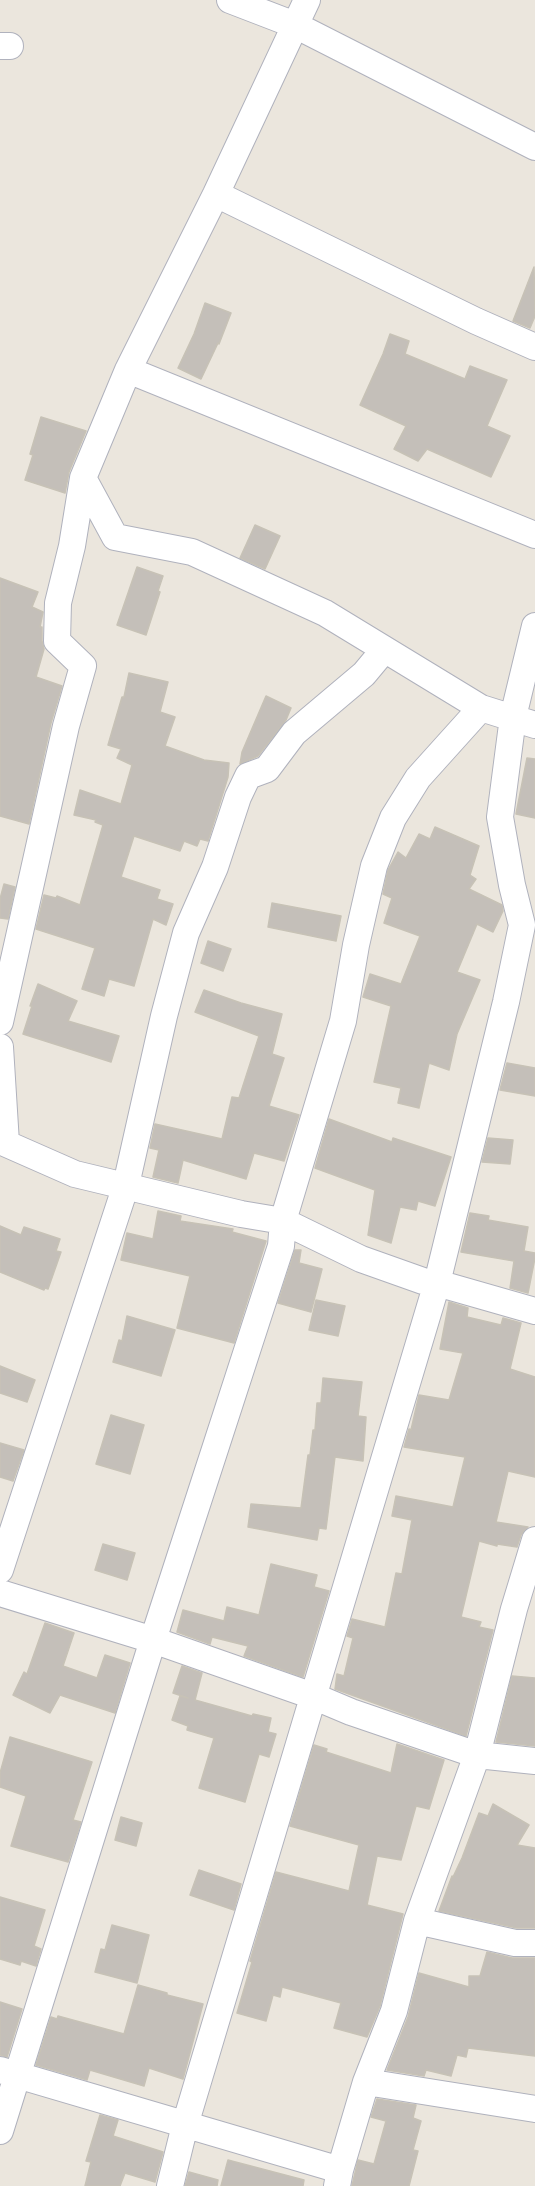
<!DOCTYPE html>
<style>
body{margin:0}
canvas{display:block;background:#ebe6dd}
</style>
<canvas width="535" height="2186"></canvas>
<script>
const c = document.querySelector('canvas').getContext('2d');
c.lineJoin = 'round';
function fill(path, color) { c.fillStyle = color; c.fill(path, 'evenodd'); }
function stroke(path, color, width, dash) { c.strokeStyle = color; c.lineWidth = width; c.lineCap = dash ? 'butt' : 'round'; c.setLineDash(dash || []); c.stroke(path); }
const building = new Path2D(`
 M534,267L535,316L530,328L513,321Z
 M205,303L231,313L219,344L218,343L201,379L178,368L194,334Z
 M390,334L409,341L405,354L465,379L470,366L507,380L487,426L510,436L491,477L427,449L418,461L394,449L406,426L360,405L383,354Z
 M41,417L86,431L69,472L65,493L25,480L33,455L30,454Z
 M255,525L280,536L265,569L240,558Z
 M137,567L163,576L158,591L160,592L146,635L117,625Z
 M0,578L38,592L32,607L43,612L40,627H42V641L44,649L36,677L62,686L51,723L29,824L0,816Z
 M129,673L168,682L160,712L175,717L165,746L204,760L229,763L228,777L208,841L200,839L197,846L184,841L180,851L134,836L121,877L160,890L157,899L173,904L166,925L153,919L134,986L109,979L104,996L82,989L95,948L36,929L44,895L56,898L57,896L80,905L103,825L95,822L96,820L74,815L80,790L121,804L132,765L117,758L121,749L108,745L122,697H124Z
 M266,696L291,708L286,720L258,756L240,764L242,752Z
 M527,758L535,759V818L516,814Z
 M435,827L479,846L470,875L476,879L469,889L502,905L503,911L493,932L477,924L457,972L480,980L457,1034L449,1070L429,1063L419,1108L398,1103L401,1088L374,1082L391,1006L363,997L370,974L401,984L420,936L384,923L392,898L383,894L388,870L398,852L406,858L419,834L430,839Z
 M4,884L15,887L8,919L0,918V899Z
 M272,903L341,916L336,941L268,927Z
 M208,941L231,949L223,971L201,963Z
 M38,984L77,1001L68,1021L119,1036L111,1062L23,1034L32,1006H30Z
 M204,990L241,1003L282,1014L272,1054L284,1058L269,1106L299,1115L284,1161L254,1153L246,1179L183,1160L178,1183L153,1177L159,1150L150,1148L155,1124L222,1139L232,1097L239,1098L259,1036L195,1012Z
 M507,1063L535,1068V1096L500,1090Z
 M329,1119L392,1142L393,1138L451,1157L435,1206L418,1201L416,1210L400,1207L391,1243L368,1235L375,1190L315,1168Z
 M488,1138L513,1140L510,1164L482,1162Z
 M158,1211L181,1216L180,1221L233,1229L232,1232L266,1241L234,1343L177,1328L190,1276L121,1260L127,1233L153,1239Z
 M470,1213L489,1216L488,1220L528,1227L524,1251L535,1253V1258L528,1293L510,1288L514,1261L461,1252Z
 M0,1226L21,1235L24,1227L60,1239L56,1251L61,1252L48,1289L45,1288L44,1290L0,1272Z
 M295,1250H301L299,1263L322,1269L311,1312L278,1303Z
 M316,1300L345,1306L338,1336L309,1330Z
 M449,1302L468,1308L467,1317L501,1325L503,1318L521,1323L510,1369L535,1377V1477L508,1471L496,1522L528,1527L521,1535L517,1547L497,1544V1546L479,1541L461,1617L481,1622L479,1627L493,1630L466,1736L335,1689L337,1674L344,1676L353,1638L347,1636L352,1619L385,1627L396,1573L402,1574L412,1520L392,1516L396,1496L453,1507L465,1457L404,1447L409,1429L411,1430L419,1395L449,1400L463,1353L440,1349Z
 M127,1316L175,1330L161,1376L113,1362L119,1340L122,1341Z
 M0,1366L35,1380L27,1402L0,1393Z
 M323,1378L362,1382L358,1416L366,1417L363,1461L335,1457L326,1529L319,1528L317,1540L248,1527L251,1504L301,1508L308,1455H310L313,1430H315L317,1403H321Z
 M111,1415L144,1425L130,1474L96,1464Z
 M0,1443L24,1450L13,1481L0,1477Z
 M103,1544L135,1553L127,1580L95,1570Z
 M271,1564L317,1575L314,1587L329,1591L303,1677L244,1656L248,1646L212,1637L210,1644L177,1632L183,1610L224,1621L227,1607L259,1615Z
 M45,1623L74,1633L63,1666L97,1678L105,1655L130,1663L115,1713L60,1695L50,1713L13,1695L24,1672L27,1674Z
 M182,1666L202,1673L195,1700L252,1716L253,1714L271,1718L268,1732L276,1734L269,1757L259,1754L245,1802L199,1788L214,1738L187,1730L188,1726L172,1720L180,1696L188,1698L173,1693Z
 M512,1676L535,1678V1746L496,1742Z
 M10,1737L92,1762L73,1820L81,1822L68,1862L11,1846L26,1796L0,1787V1773Z
 M397,1744L444,1760L429,1809L416,1806L401,1860L377,1856L367,1905L403,1914L380,2006L367,2037L334,2028L341,2003L282,1987L280,1997L273,1995L266,2021L237,2013L252,1962L250,1961L276,1872L349,1891L359,1845L290,1826L314,1745L327,1749L326,1752L391,1773Z
 M493,1804L529,1825L517,1845L535,1848V1928H517L439,1911L452,1876L453,1877L462,1858L479,1813L488,1816Z
 M121,1817L142,1823L136,1846L115,1840Z
 M199,1870L241,1884L234,1910L190,1895Z
 M0,1897L45,1910L34,1946L41,1949L36,1966L21,1961L20,1965L0,1959Z
 M112,1925L149,1935L137,1983L95,1972L101,1949L105,1950Z
 M487,1952L512,1958H535V2056L468,2048L466,2057L457,2055L451,2076L426,2070L424,2076L387,2070L408,2017L419,1973L469,1987V1976H480Z
 M138,1985L167,1993V1995L203,2004L183,2079L149,2068L144,2086L90,2070L87,2080L36,2065L51,2017L57,2019L58,2016L124,2034Z
 M0,2002L22,2009L7,2057L0,2055Z
 M377,2099L416,2105L413,2118L421,2121L413,2150L418,2151L409,2186H352L358,2160L374,2164L386,2121L371,2117Z
 M100,2115L118,2120L113,2136L163,2152L155,2182L125,2173L120,2186H85L91,2162L86,2161Z
 M228,2160L304,2180L303,2186H221Z
 M189,2172L218,2180L217,2186H185Z`);
const street = new Path2D(`
 M230,0L295,25L535,147
 M0,46H10
 M216,194L476,321L535,347
 M128,370L535,535
 M83,478L115,537L192,552L325,613L481,708L535,725
 M0,1022L66,726L83,666L57,641L58,603L72,546L83,478L128,370L216,194L307,0
 M0,1047L6,1143
 M0,1141L75,1174L241,1214L283,1221L361,1259L423,1281L437,1283L535,1311
 M0,1570L126,1185L164,1016L186,933L215,867L238,797L248,776L267,769L294,733L364,674L384,650
 M0,1593L153,1640L313,1696L351,1712L477,1755L535,1761
 M417,1921L515,1943H535
 M0,2070L340,2170
 M366,2082L535,2109
 M0,2131L153,1640L281,1246L283,1221L343,1021L356,945L374,866L393,818L418,778L481,708
 M170,2186L185,2125L437,1283L506,1002L522,925L512,885L500,817L513,717L535,626
 M337,2186L340,2170L366,2082L394,2011L417,1921L477,1755L514,1609L535,1540`);
fill(building, '#c4bfb9');
stroke(building, '#c7c2b6', 1.5);
stroke(street, '#b0b2bd', 28);
stroke(street, '#fff', 26);
</script>
